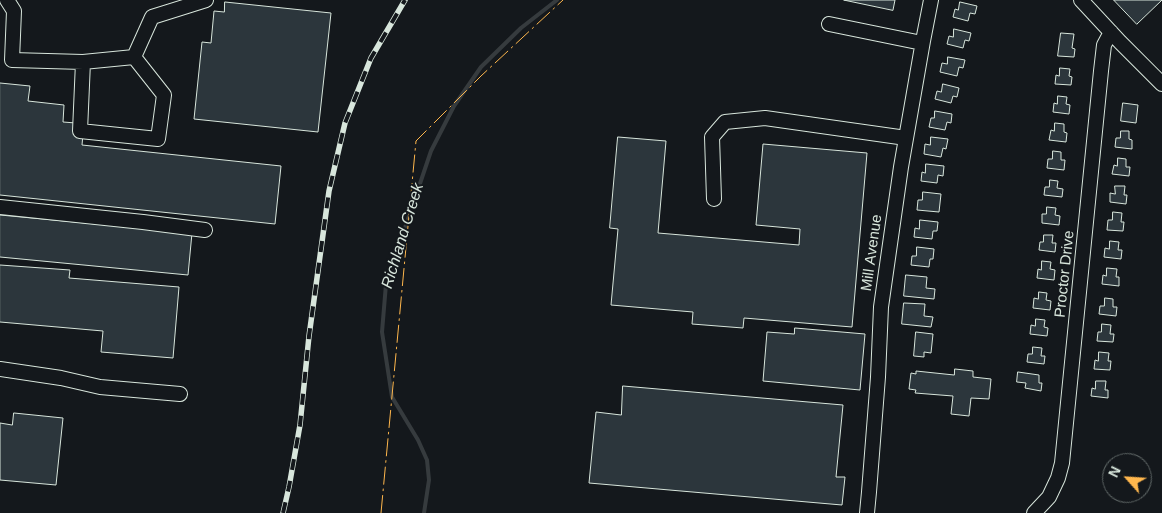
<!DOCTYPE html>
<style>
body{margin:0}
#map{position:relative;width:1162px;height:513px;overflow:hidden;background:#14181c;font-family:Helvetica,sans-serif}
canvas{display:block}
.north{position:absolute;left:1102px;top:453px;width:50px;height:50px;box-sizing:border-box;background:#14181c;border:1px solid #626a69;border-radius:50%;rotate:296deg;font-size:14px;font-weight:700;line-height:20px;text-align:center;color:#d8e6dc}
.north::after{content:'';display:block;margin:auto;width:18px;height:22px;background:#ffb74d;clip-path:polygon(50% 0,100% 100%,50% 72%,0 100%)}
</style>
<div id="map">
<canvas width="1162" height="513"></canvas>
<div class="north">N</div>
</div>
<script>
const c = document.querySelector('canvas').getContext('2d');
c.lineJoin = 'round';
function stroke(path, color, width, dash) { c.strokeStyle = color; c.lineWidth = width; c.lineCap = dash ? 'butt' : 'round'; c.setLineDash(dash || []); c.stroke(path); }
function fill(path, color) { c.fillStyle = color; c.fill(path, 'evenodd'); }
function write(font, color, halo, rows, align = 'center') {
  c.font = font + ' Helvetica,sans-serif'; c.lineWidth = 4; c.setLineDash([]); c.textBaseline = 'middle'; c.strokeStyle = halo; c.fillStyle = color; for (const [text, x, y, turn = 0] of rows) {
    c.save(); c.translate(x, y); c.rotate((+turn || 0) * Math.PI / 180); c.textAlign = isNaN(turn) ? turn : align; if (halo) c.strokeText(text, 0, 0); c.fillText(text, 0, 0); c.restore();
  }
}
const stream = new Path2D(`
 M424,513L429,480L427,460L418,440L392,397L382,332L386,284L431,151L454,106L481,67L521,28L557,0`);
const building = new Path2D(`
 M844,0H895L893,10Z
 M1114,0H1162L1137,24Z
 M225,2L331,13L318,132L194,119L202,42L211,43L214,11L224,12Z
 M960,2L977,6L975,14L970,13L968,21L953,17L955,9L958,10Z
 M954,29L971,33L969,41L965,40L963,48L947,44L949,36L953,37Z
 M1061,33L1074,34L1072,48L1075,49L1074,57L1058,56Z
 M948,57L965,60L963,68L959,67L957,76L940,72L942,63L947,64Z
 M1060,68L1070,69L1069,76L1072,77L1071,85L1055,84L1056,75L1059,76Z
 M0,83L30,86L28,101L64,105L63,122L76,123L83,134L82,145L281,166L275,224L0,195Z
 M943,84L959,88L957,97L953,96L951,103L935,99L937,91L941,92Z
 M1058,96L1067,97L1066,104L1070,105L1069,114L1053,112L1054,103L1057,104Z
 M1123,103L1138,105L1136,123L1121,121Z
 M935,111L952,114L951,123L947,122L945,130L929,127L931,118H934Z
 M1055,123L1064,124V132L1067,133L1066,142L1049,140L1051,130L1054,131Z
 M1121,131H1129V139L1132,140V149L1115,147L1116,138H1120Z
 M618,137L666,141L658,233L799,245L800,229L756,225L763,144L867,153L852,327L744,318L743,328L692,324L693,312L611,305L618,229L610,228Z
 M931,137L948,139L946,149L943,148L941,157L924,154L925,144L930,145Z
 M1053,151L1061,152V160H1065L1064,170L1047,168L1048,159H1052Z
 M1118,158L1126,159V167H1130L1129,176L1112,174L1114,165L1117,166Z
 M926,164L944,166L943,176L938,175L937,183L921,181L922,172L925,173Z
 M1050,180L1058,181L1057,188L1063,189L1062,197L1044,195L1045,187H1049Z
 M1115,186H1125L1124,195H1127L1126,204L1110,202V193L1115,194Z
 M923,192L941,194L939,212L917,210L918,200H922Z
 M1047,207L1056,208L1055,215L1060,216L1059,225L1042,223V214H1046Z
 M1113,212L1122,213L1121,222H1124L1123,231L1107,230L1108,220H1112Z
 M0,215L192,233L188,275L0,257Z
 M920,220L938,222L937,231H933L932,239L914,237L915,228L919,229Z
 M1044,235H1053L1052,243H1056L1055,252L1039,250L1040,242H1043Z
 M1110,241L1119,242L1118,250H1122L1121,259L1104,257L1105,248L1109,249Z
 M917,247L934,249L933,259H930L929,267L911,265L912,256H916Z
 M1042,261L1051,262L1050,269L1055,270L1054,280L1037,278L1038,269L1041,270Z
 M0,265L70,270L69,278L179,287L173,358L101,352L103,331L0,322Z
 M1107,268L1117,269L1116,277H1119V286L1102,284L1103,275L1106,276Z
 M906,275L927,277L926,288L935,289L934,299L904,296Z
 M1039,292L1047,293L1046,300L1051,301L1050,310L1033,308L1034,298L1038,299Z
 M1105,298L1113,299V307H1117L1116,316L1099,314L1100,306H1104Z
 M904,303L925,304L924,316L933,317L931,327L902,324Z
 M1036,319L1045,320L1044,327L1048,328L1047,336L1030,334L1031,325L1035,326Z
 M1102,324L1111,325L1110,334H1114L1113,342L1097,341L1098,332H1101Z
 M795,328L865,334L860,390L763,381L767,332L794,334Z
 M916,332L933,334L931,353L924,352V357L914,356Z
 M1033,347L1042,348L1041,356H1045L1044,364L1027,362L1028,354H1032Z
 M1099,352L1109,353L1108,361H1111L1110,370L1094,369L1095,360L1098,361Z
 M955,369L973,371V377L991,379L989,399L971,398L969,416L951,414L953,396L915,393L916,390L909,389L911,373L916,374V371L954,375Z
 M1018,372L1039,375V383H1042L1041,391L1025,388L1026,383L1017,382Z
 M1096,381H1106L1105,390H1108V398L1091,396L1092,388L1095,389Z
 M623,386L843,405L836,477H845L842,505L589,483L596,412L621,415Z
 M14,413L63,418L56,485L0,480V423L12,425Z`);
const minor = new Path2D(`
 M7,0L14,11L12,60L83,62L134,57L152,17L206,0
 M1081,0L1120,42L1162,84
 M829,24L922,43
 M83,62L80,131L158,139L164,95L134,57
 M714,199L712,137L725,122L765,118L906,138
 M0,207L143,222L205,230
 M0,369L61,378L100,387L180,394
 M867,513L869,492L878,377L881,307L901,167L923,41L931,0
 M1034,513L1049,497L1058,478L1062,463L1101,71L1104,45L1111,32`);
const rail = new Path2D(`
 M283,513L289,487L300,425L309,336L329,191L345,123L371,58L405,0`);
const power = new Path2D(`
 M381,513L416,141L481,76L563,0`);
const streetNames = [
 ["Mill Avenue",872,253,-82],
 ["Proctor Drive",1065,274,-84]
];
const waterNames = [
 ["Richland Creek",403,236,-73]
];
stroke(stream, '#363b3e', 4);
fill(building, '#2c363c');
stroke(building, '#d8e6dc', 1);
stroke(minor, '#d8e6dc', 16);
stroke(minor, '#14181c', 14);
stroke(rail, '#d8e6dc', 5.5);
stroke(rail, '#14181c', 4, [11]);
stroke(power, '#ffb74d', 1, [18, 4, 2.5, 4]);
write('15px', '#d8e6dc', '#14181c', streetNames);
write('italic 16px', '#d8e6dc', '#14181c', waterNames);
</script>
